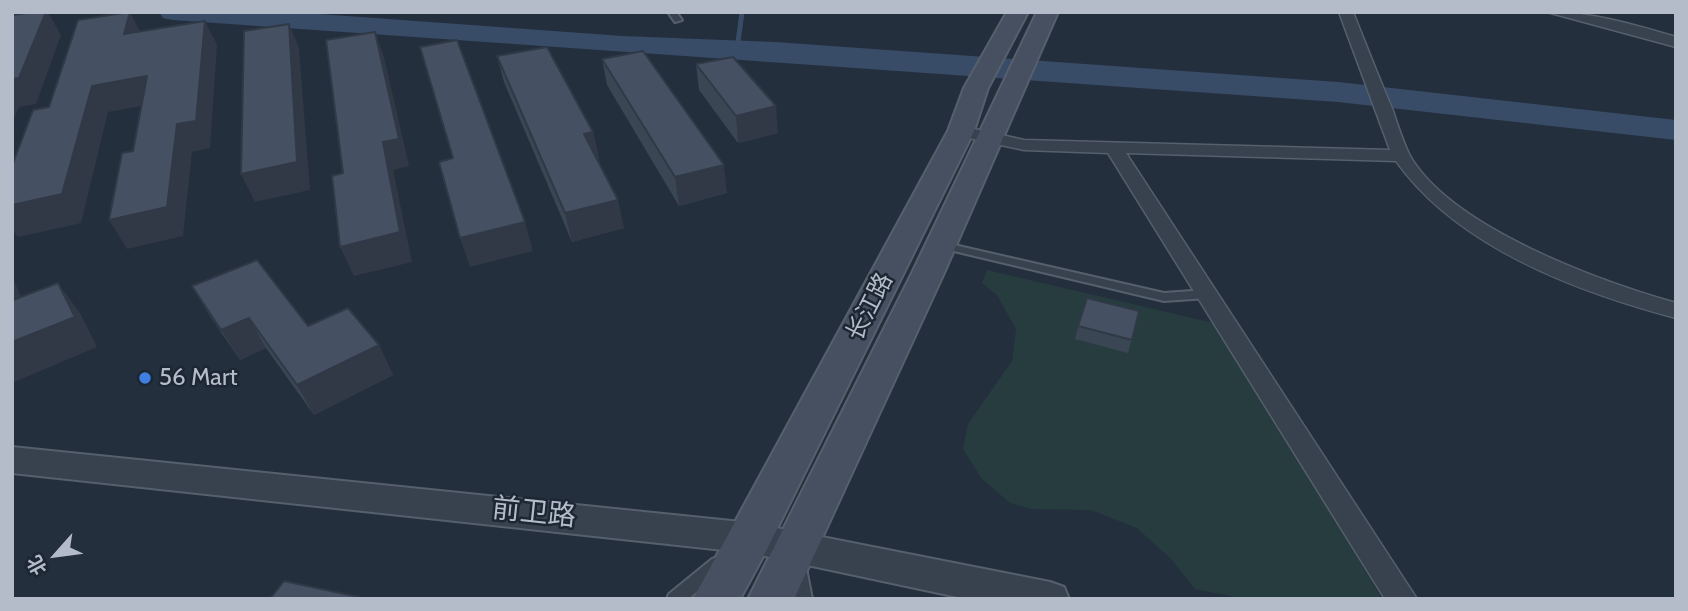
<!DOCTYPE html>
<meta charset="utf-8">
<style>
body{margin:0}
#map{position:relative;width:1688px;height:611px;overflow:hidden;background:#242f3e;font-family:Cabin,"Noto Sans SC",sans-serif}
canvas{display:block}
.frame{position:absolute;inset:0;border:14px solid #b4bcc9;pointer-events:none}
.north{position:absolute;left:21px;top:520px;width:70px;height:70px;-webkit-text-stroke:5px #1d2633;paint-order:stroke;rotate:242deg;font-size:19px;font-weight:700;line-height:28px;text-align:center;color:#b4bcc9}
.north::after{content:'';display:block;margin:auto;width:24px;height:32px;background:#b4bcc9;clip-path:polygon(50% 0,100% 100%,50% 72%,0 100%)}
</style>
<div id="map">
<canvas width="1688" height="611"></canvas>
<div class="frame"></div>
<div class="north">北</div>
</div>
<script>
const c = document.querySelector('canvas').getContext('2d');
c.lineJoin = 'round';
function fill(path, color) { c.fillStyle = color; c.fill(path, 'evenodd'); }
function stroke(path, color, width, dash) { c.strokeStyle = color; c.lineWidth = width; c.lineCap = dash ? 'butt' : 'round'; c.setLineDash(dash || []); c.stroke(path); }
function write(font, color, halo, rows, align = 'center') {
  c.font = font + ' Cabin,"Noto Sans SC",sans-serif'; c.lineWidth = 5; c.setLineDash([]); c.textBaseline = 'middle'; c.strokeStyle = halo; c.fillStyle = color; for (const [text, x, y, turn = 0] of rows) {
    c.save(); c.translate(x, y); c.rotate((+turn || 0) * Math.PI / 180); c.textAlign = isNaN(turn) ? turn : align; if (halo) c.strokeText(text, 0, 0); c.fillText(text, 0, 0); c.restore();
  }
}
const green = new Path2D(`
 M987,270L1218,324L1382,599H1246L1195,589L1172,560L1137,528L1091,510L1032,509L1010,503L982,479L963,449L968,424L1012,361L1016,329L997,295L982,283Z`);
const stream = new Path2D(`
 M737,50L742,12`);
const river = new Path2D(`
 M159,12H292L622,36L775,42L1338,82L1676,120V140L1338,102L173,20L163,18Z`);
const service = new Path2D(`
 M668,12H676L682,20L675,22Z
 M941,242L1164,293L1207,290L1213,294L1207,298L1164,301L937,247L935,245L937,243Z
 M718,557L724,559L726,564L724,569L688,599H667L669,594L712,559Z
 M799,561L805,563L812,599H796L791,568L793,563Z`);
const minor = new Path2D(`
 M1339,12H1353C1366,45 1379,78 1393,111C1398,126 1403,142 1410,156C1452,228 1599,281 1676,303V318C1577,292 1457,247 1396,161L1126,153L1417,599H1385L1108,153L1024,150L955,135L952,131L961,126L1024,140L1390,150Z
 M1547,12C1592,12 1632,24 1676,37V47Z`);
const tertiary = new Path2D(`
 M12,447L751,523L1050,582L1064,587L1069,599H967L751,553L12,473Z`);
const secondary = new Path2D(`
 M1007,12H1028L988,88L974,131L766,551L740,599H693L948,131L964,88Z
 M1037,12H1058L944,273L794,599H748L912,273Z`);
const wall = new Path2D(`
 M497,56L593,132L599,159L597,160L624,228L572,242L504,82Z
 M602,59L727,193L679,206L607,85Z
 M696,64L778,133L738,143L699,90Z
 M192,286L308,326L379,345L393,375L314,415L266,348L240,360L210,316Z
 M1139,311L1128,353L1075,339L1078,326Z`);
const shadedWall = new Path2D(`
 M46,12H48L61,35L36,104L19,107L12,123V79Z
 M130,12L143,37L124,34Z
 M205,21L217,45L210,148L192,152L183,236L127,249L109,220Z
 M289,24L299,48L310,190L255,202L241,174Z
 M375,32L384,57L409,166L393,170L412,262L354,276L340,247L383,142Z
 M147,76L162,102L108,112L81,223L18,237L12,229V205L92,86Z
 M776,106L778,133L738,143L736,116Z
 M593,132L599,159L590,161L584,134Z
 M724,165L727,193L679,206L675,177Z
 M618,200L624,228L572,242L565,213Z
 M525,222L533,251L470,267L460,238Z
 M12,276L36,330L12,298Z
 M58,283L80,313L97,347L12,383V342Z
 M249,318L266,348L240,360L221,330Z
 M379,345L393,375L314,415L297,385Z`);
const building = new Path2D(`
 M34,12H46L19,78L12,79V15Z
 M130,12L124,34L205,21L196,121L177,124L167,207L109,220L122,153L133,151L147,76L92,86L62,194L12,205V166L33,110L49,107L78,20Z
 M289,24L297,162L241,174L244,31Z
 M375,32L399,139L383,142L400,232L340,247L332,176L343,173L326,40Z
 M457,40L525,222L460,238L439,162L453,158L420,47Z
 M547,47L593,132L584,134L618,200L565,213L497,56Z
 M643,51L724,165L675,177L602,59Z
 M733,57L776,106L736,116L696,64Z
 M257,260L308,326L348,308L379,345L297,385L249,318L221,330L192,286Z
 M58,283L75,317L12,342V298L13,300Z
 M1087,298L1139,311L1132,340L1078,326Z
 M284,581L368,599H270Z`);
const markers = [
 [145,378,7,"#3f7fe0"]
];
const streetNames = [
 ["长江路",870,307,-63]
];
const poiNames = [
 ["56 Mart",159,378]
];
const nearStreetnames = [
 ["前卫路",534,513,6]
];
fill(green, '#263c3f');
stroke(stream, '#394c67', 5);
fill(river, '#394c67');
stroke(service, '#565f6c', 4);
stroke(minor, '#565f6c', 3);
stroke(tertiary, '#565f6c', 4);
stroke(secondary, '#565f6c', 4);
fill(service, '#38414e');
fill(minor, '#38414e');
fill(tertiary, '#38414e');
fill(secondary, '#465061');
fill(wall, '#3b4654');
fill(shadedWall, '#303945');
fill(building, '#455162');
stroke(building, '#303945', 2);
for (const [x, y, r, color] of markers) { const dot = new Path2D(); dot.arc(x, y, r, 0, 2 * Math.PI); c.fillStyle = color; c.fill(dot); stroke(dot, '#1d2633', 2.5); }
write('24px', '#b4bcc9', '#1d2633', streetNames);
write('24px', '#b4bcc9', '#1d2633', poiNames, 'left');
write('28px', '#b4bcc9', '#1d2633', nearStreetnames);
</script>
